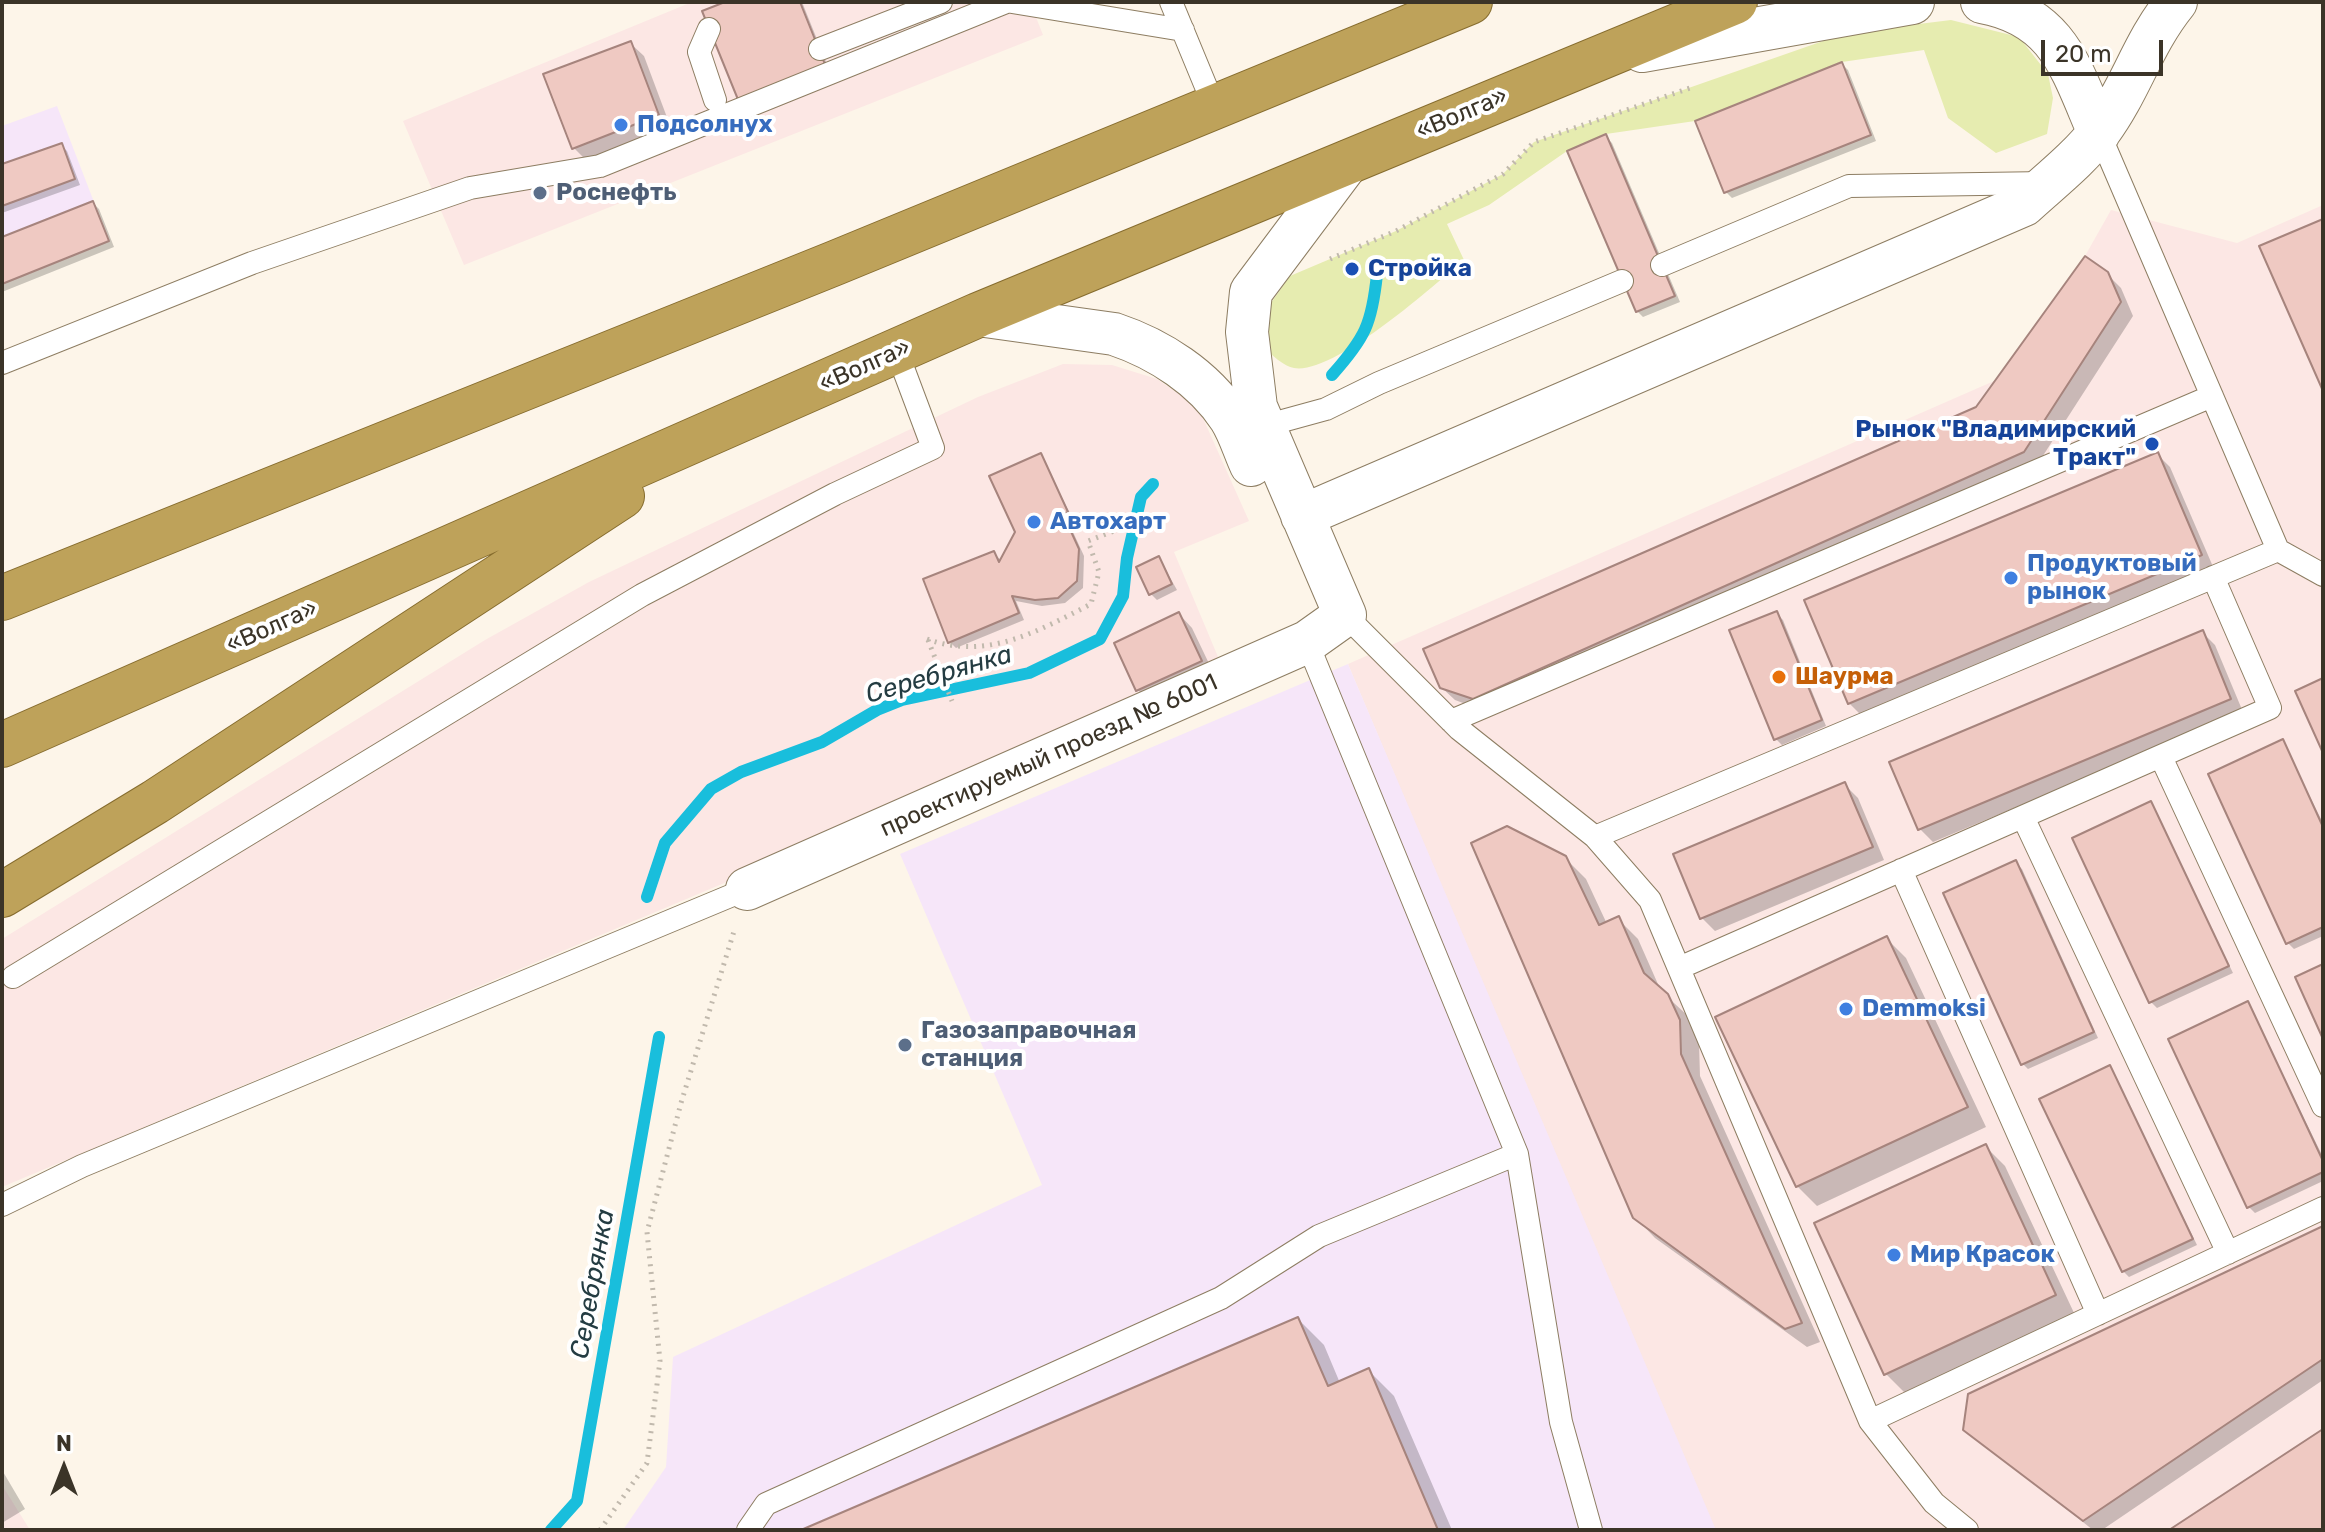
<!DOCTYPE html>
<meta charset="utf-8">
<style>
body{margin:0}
#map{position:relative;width:2325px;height:1532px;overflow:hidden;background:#fdf5e9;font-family:Rubik,sans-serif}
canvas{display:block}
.frame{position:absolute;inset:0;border:4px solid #3b3428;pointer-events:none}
.north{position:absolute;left:24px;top:1428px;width:80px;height:80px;-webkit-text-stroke:6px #fff;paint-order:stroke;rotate:0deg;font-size:22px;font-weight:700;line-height:32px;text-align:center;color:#3b3428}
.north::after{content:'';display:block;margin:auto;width:28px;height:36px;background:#3b3428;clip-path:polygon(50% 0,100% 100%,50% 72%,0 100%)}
.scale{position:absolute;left:2041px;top:40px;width:122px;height:36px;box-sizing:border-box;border:4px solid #3b3428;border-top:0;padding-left:10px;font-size:24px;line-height:28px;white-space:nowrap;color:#3b3428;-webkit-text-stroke:6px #fff;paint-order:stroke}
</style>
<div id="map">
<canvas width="2325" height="1532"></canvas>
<div class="frame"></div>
<div class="north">N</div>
<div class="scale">20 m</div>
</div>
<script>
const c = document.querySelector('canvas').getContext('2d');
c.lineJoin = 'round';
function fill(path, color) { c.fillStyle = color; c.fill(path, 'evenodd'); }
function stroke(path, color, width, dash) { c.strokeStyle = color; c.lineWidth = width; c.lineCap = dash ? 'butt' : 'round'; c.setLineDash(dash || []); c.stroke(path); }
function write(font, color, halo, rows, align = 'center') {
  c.font = font + ' Rubik,sans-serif'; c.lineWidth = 8; c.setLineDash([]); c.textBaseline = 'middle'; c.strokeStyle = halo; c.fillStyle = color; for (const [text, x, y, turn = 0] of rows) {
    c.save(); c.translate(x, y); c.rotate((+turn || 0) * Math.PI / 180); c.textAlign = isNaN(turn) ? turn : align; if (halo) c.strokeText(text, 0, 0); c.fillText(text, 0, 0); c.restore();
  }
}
const commercial = new Path2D(`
 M692,2H1030L1043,35L464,265L403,121Z
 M2323,205V1530H1711L1348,664L1994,381L2085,256L2111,210L2237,243Z
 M1063,364L1112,365L1157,379L1198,407L1249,521L1174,552L1221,664L760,868L2,1187V939L485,640L589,582L978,397Z
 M2,1485L30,1530H2Z`);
const industrial = new Path2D(`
 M57,106L109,241L2,284V126Z
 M1348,664L1716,1530H623L666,1467L673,1357L1042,1185L900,854Z`);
const green = new Path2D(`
 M1951,20L2019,37L2048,74L2053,98L2047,134L1996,153L1948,118L1924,50L1842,62L1695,121L1606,134L1567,151L1489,205L1447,224L1464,260C1433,286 1334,375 1294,368C1284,367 1272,354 1263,348V314L1290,276L1396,231L1503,174L1534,142L1846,33Z`);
const shadow = new Path2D(`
 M731,2H802L831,74Z
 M630,43L644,56L671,128L587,161L574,148Z
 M1842,64L1848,70L1876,141L1732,198L1726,192Z
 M1606,137L1612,143L1680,302L1643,317L1637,311Z
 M61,145L67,151L80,185L2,213V166Z
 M93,203L99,209L114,247L2,292V240Z
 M2107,274L2121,288L2133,316L2037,465L1487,712L1455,700L1441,687L1977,408Z
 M2157,454L2170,467L2214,569L1862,716L1849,703Z
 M1040,455L1073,519L1068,521L1084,556L1083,588L1065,603L1042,606L1016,601L1024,620L956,648L950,642L993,553L1002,561L1018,532Z
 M1159,558L1177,590L1157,600L1151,594Z
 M1179,614L1192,628L1214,674L1151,703L1138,690Z
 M1777,614L1783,620L1826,726L1782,745L1776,739Z
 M2202,632L2215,645L2243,712L1933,842L1920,829L1892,763Z
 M2282,741L2323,823V936L2294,949L2288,943Z
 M1844,784L1858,798L1884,860L1715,931L1702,918Z
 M2151,804L2233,973L2157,1008L2151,1002Z
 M1565,858L1586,879L1607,924L1618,919L1638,939L1661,991L1688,1016L1699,1042L1700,1076L1820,1342L1807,1347L1655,1238L1635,1217Z
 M2016,863L2022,869L2098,1038L2028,1069L2022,1063Z
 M1887,939L1906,958L1986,1127L1817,1206L1797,1186Z
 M2248,1004L2323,1157V1181L2255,1213L2249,1207Z
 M2110,1068L2197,1245L2129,1277L2123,1271Z
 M1985,1146L2005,1166L2075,1315L1906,1394L1886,1374Z
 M2323,1228V1380L2102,1530H2093L1965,1429Z
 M1298,1319L1324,1345L1340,1383L1369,1371L1394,1396L1452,1530H806Z
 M2,1470L25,1509L2,1523Z`);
const stream = new Path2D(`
 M1332,375C1365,338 1372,324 1377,274
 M647,897L665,843L711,789L741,772L822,742L877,710L902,700L1029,673L1100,639L1123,596L1127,558L1141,497L1153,484
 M551,1530L577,1501L659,1037`);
const building = new Path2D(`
 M725,2H800L826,67L739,102L702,11Z
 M631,41L659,115L572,149L543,74Z
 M1842,62L1871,135L1724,193L1695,121Z
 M1606,134L1675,296L1636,312L1567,151Z
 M62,143L75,179L2,206V164Z
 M93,201L109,241L2,284V237Z
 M2323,219V391L2259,246Z
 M2085,256L2108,272L2121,302L2024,452L1473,699L1440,688L1423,649L1976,407Z
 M2158,452L2202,555L1848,704L1804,600Z
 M1041,453L1068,512L1063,514L1079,549L1077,581L1058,598L1035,600L1012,596L1019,613L948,643L923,579L994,551L999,562L1015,532L989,476Z
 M1159,556L1172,584L1149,595L1136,567Z
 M1777,611L1822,720L1774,740L1729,630Z
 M1179,612L1202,661L1136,691L1114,643Z
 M2203,630L2231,699L1918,830L1889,762Z
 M2323,678V753L2295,691Z
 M2283,739L2323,827V927L2286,944L2208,774Z
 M1845,782L1873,847L1700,919L1673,854Z
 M2151,801L2229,966L2149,1003L2072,838Z
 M1507,826L1566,856L1599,925L1619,916L1644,973L1668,994L1680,1020L1681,1054L1802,1323L1785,1329L1633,1218L1471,843Z
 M2016,860L2094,1032L2021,1065L1943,893Z
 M1887,936L1968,1107L1796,1187L1715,1017Z
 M2323,964V1039L2295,977Z
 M2248,1001L2323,1161V1172L2247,1208L2168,1039Z
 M2110,1065L2193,1239L2122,1272L2039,1099Z
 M1986,1144L2056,1295L1884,1375L1814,1223Z
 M2323,1226V1359L2083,1521L1963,1430L1968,1394Z
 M1298,1317L1328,1386L1369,1368L1438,1530H801Z
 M2323,1429V1530H2169Z`);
const path = new Path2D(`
 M1330,259L1396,231L1503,174L1534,142L1690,88
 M927,639C987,661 1038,631 1091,604L1099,572L1088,541L1150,517
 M928,640L952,701
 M600,1530L647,1463L660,1361L647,1232L681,1103L735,928`);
const service = new Path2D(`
 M1012,2L1183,30
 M1171,2L1214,106
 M709,29L699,52L715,100
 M820,49L941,2
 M2099,133L2278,550L2323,575
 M1662,265L1849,186L2046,183
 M2,363L252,263L470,188L600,166L1006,2
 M1264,426L1326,409L1379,383L1622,281
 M1345,615L1459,729L1595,837L2278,550
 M1307,642L1517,1154L1561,1422L1591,1530
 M1451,721L2212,396
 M2161,757L2323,1106
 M2023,817L2228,1253
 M1595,837L1650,900L1870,1421L1934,1503L1967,1530
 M1901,870L2098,1314
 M1679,968L2270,708L2213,577
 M13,977L642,595L835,494L933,448L897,352
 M2,1205L82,1166L747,889
 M1870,1421L2323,1208
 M748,1530L766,1504L1221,1298L1319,1236L1517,1154`);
const minor = new Path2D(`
 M1982,2C2059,16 2071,69 2099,133
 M978,315L1114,334C1159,349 1204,378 1230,418C1239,432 1244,450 1251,465
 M1302,516L2024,205C2049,182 2080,158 2100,131C2131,89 2142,44 2176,2
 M747,889L1307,642L1345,615L1256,407L1247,332L1251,292L1349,161`);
const tertiary = new Path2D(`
 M1642,50L1912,2`);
const trunk = new Path2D(`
 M2,598L835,263L1470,2
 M2,745L978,315L1735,2
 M2,895L155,802L622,496`);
const markers = [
 [621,125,8,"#3f7fe0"],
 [540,193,8,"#5c6f8a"],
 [1352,269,8,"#1a4fb4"],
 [2152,444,8,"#1a4fb4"],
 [1034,522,8,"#3f7fe0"],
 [2011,578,8,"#3f7fe0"],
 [1779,677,8,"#e8710a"],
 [1846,1009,8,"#3f7fe0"],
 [905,1045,8,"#5c6f8a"],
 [1894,1255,8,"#3f7fe0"]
];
const streetNames = [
 ["«Волга»",1462,114,-23],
 ["«Волга»",865,366,-24],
 ["«Волга»",272,627,-24],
 ["проектируемый проезд № 6001",1049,756,-24]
];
const shopNames = [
 ["Подсолнух",637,125],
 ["Автохарт",1050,522],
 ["Продуктовый",2027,564],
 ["рынок",2027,592],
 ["Demmoksi",1862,1009],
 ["Мир Красок",1910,1255]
];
const serviceNames = [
 ["Роснефть",556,193],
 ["Газозаправочная",921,1031],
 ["станция",921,1059]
];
const transitNames = [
 ["Стройка",1368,269],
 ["Рынок \"Владимирский",2136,430,"right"],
 ["Тракт\"",2136,458,"right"]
];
const foodNames = [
 ["Шаурма",1795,677]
];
const waterNames = [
 ["Серебрянка",939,675,-16],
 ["Серебрянка",593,1284,-80]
];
fill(commercial, '#fce7e4');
fill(industrial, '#f6e6f9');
fill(green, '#e6ecb0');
fill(shadow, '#0003');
stroke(stream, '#19bedc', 12);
fill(building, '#efc9c2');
stroke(building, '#a6847d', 2);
stroke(service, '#8d7d62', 24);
stroke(minor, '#8d7d62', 44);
stroke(tertiary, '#8d7d62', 46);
stroke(trunk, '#866c2e', 46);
stroke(path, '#c1b9ad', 5, [2, 6]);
stroke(service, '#fff', 22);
stroke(minor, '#fff', 42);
stroke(tertiary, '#fff', 44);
stroke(trunk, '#bea25a', 44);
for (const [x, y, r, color] of markers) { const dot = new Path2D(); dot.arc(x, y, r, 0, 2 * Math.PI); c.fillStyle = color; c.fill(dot); stroke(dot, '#fff', 3); }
write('24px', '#3b3428', '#fff', streetNames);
write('bold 24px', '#366cbe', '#fff', shopNames, 'left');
write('bold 24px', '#4e5e75', '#fff', serviceNames, 'left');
write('bold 24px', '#164399', '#fff', transitNames, 'left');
write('bold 24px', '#c56008', '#fff', foodNames, 'left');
write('italic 26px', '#243c42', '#fff', waterNames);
</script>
